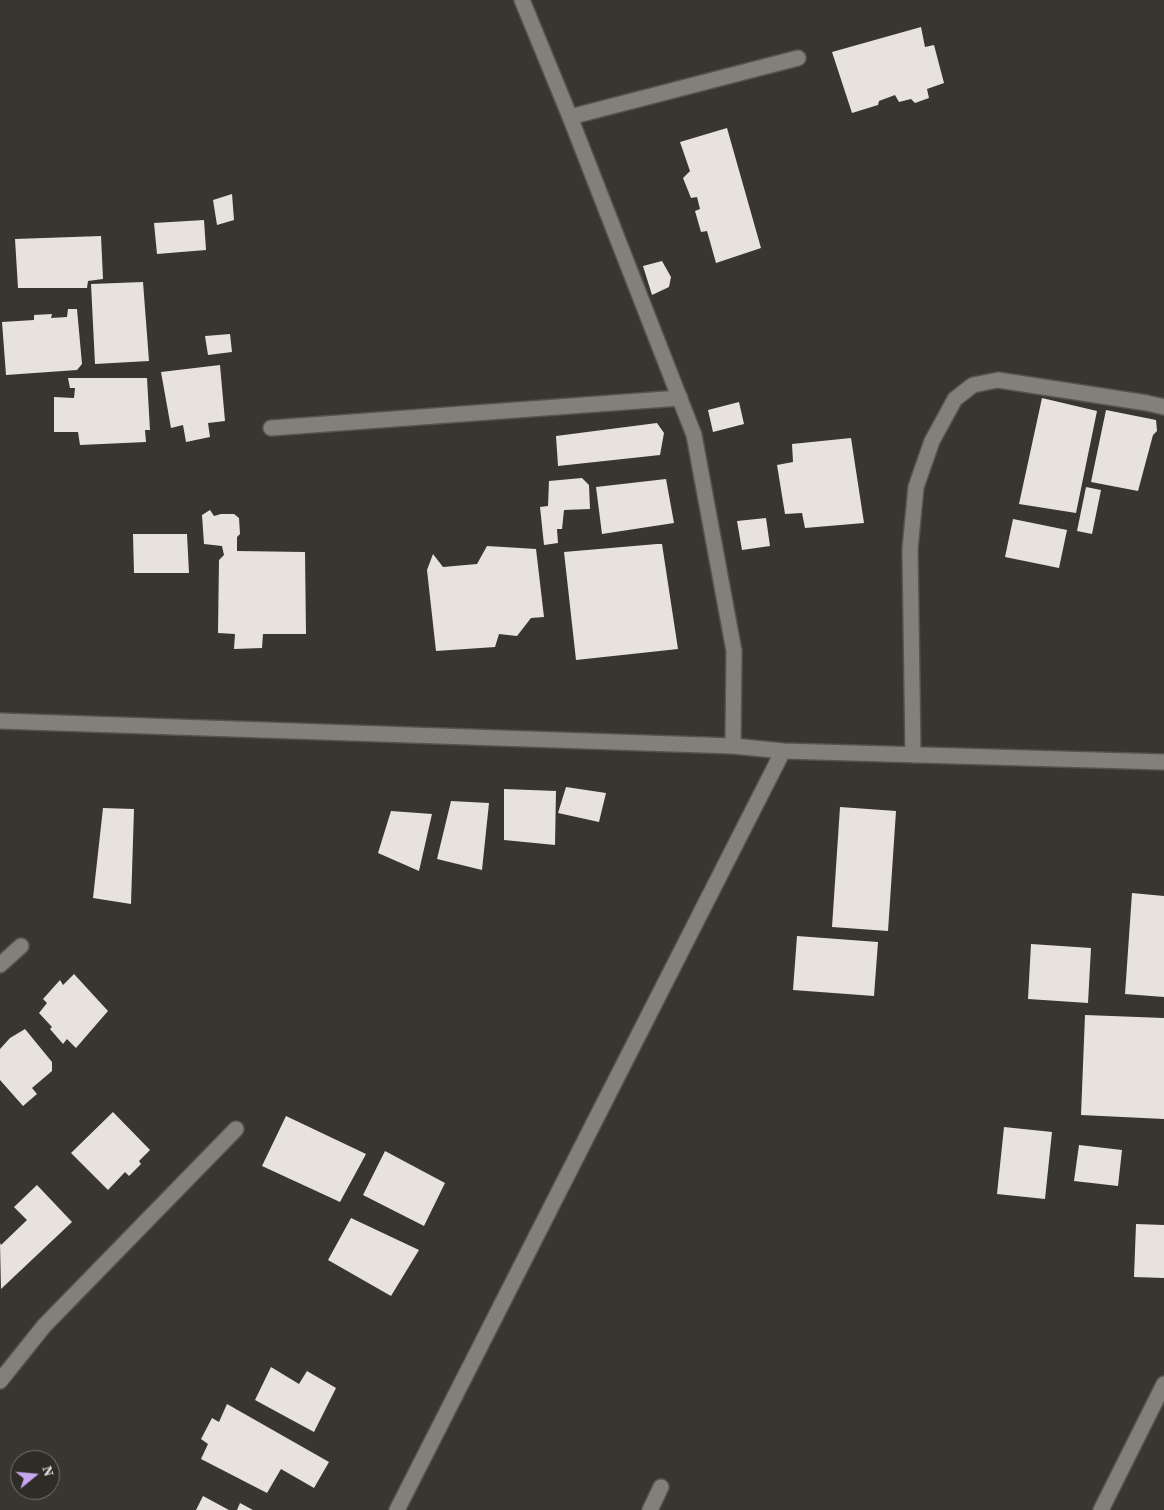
<!DOCTYPE html>
<style>
body{margin:0}
#map{position:relative;width:1164px;height:1510px;overflow:hidden;background:#383631;font-family:"Source Serif 4",serif}
canvas{display:block}
.north{position:absolute;left:10px;top:1450px;width:50px;height:50px;box-sizing:border-box;background:#2e2c27;border:1px solid #74736f;border-radius:50%;rotate:73deg;font-size:14px;font-weight:700;line-height:20px;text-align:center;color:#deddda}
.north::after{content:'';display:block;margin:auto;width:18px;height:22px;background:#c7a6ef;clip-path:polygon(50% 0,100% 100%,50% 72%,0 100%)}
</style>
<div id="map">
<canvas width="1164" height="1510"></canvas>
<div class="north">N</div>
</div>
<script>
const c = document.querySelector('canvas').getContext('2d');
c.lineJoin = 'round';
function fill(path, color) { c.fillStyle = color; c.fill(path, 'evenodd'); }
function stroke(path, color, width, dash) { c.strokeStyle = color; c.lineWidth = width; c.lineCap = dash ? 'butt' : 'round'; c.setLineDash(dash || []); c.stroke(path); }
const building = new Path2D(`
 M921,27L925,47L934,45L944,83L927,89L929,98L915,103L911,99L899,102L895,95L879,101L878,105L852,113L832,52Z
 M727,128L761,248L716,263L707,231L701,232L695,211L700,209L697,197L691,198L683,178L690,171L680,142Z
 M232,194L234,220L217,225L213,200Z
 M204,220L206,250L157,254L154,223Z
 M101,236L103,279L88,281L87,288H18L15,239Z
 M662,261L671,277L669,287L652,295L643,266Z
 M143,282L149,361L95,364L91,284Z
 M68,309H77L82,364L77,370L6,375L2,322L34,320V315L52,314L51,318L67,317Z
 M230,334L232,352L208,355L205,336Z
 M220,365L225,421L208,423L210,437L186,442L183,425L171,428L161,372Z
 M68,378H147L150,430H145L146,442L80,445L78,432H54V397L74,398L75,388H70Z
 M1042,398L1097,411L1076,513L1019,504Z
 M739,402L744,424L713,432L708,410Z
 M1106,410L1156,420L1157,431L1153,435L1138,491L1091,482Z
 M657,423L664,433L660,455L558,466L556,436Z
 M851,438L864,523L805,528L802,513L785,514L777,465L793,462L792,444Z
 M582,478L589,485L590,509L564,510L562,529H557L558,543L544,545L540,507L548,506L549,481Z
 M666,479L674,523L602,534L596,487Z
 M1086,487L1101,490L1092,534L1077,531Z
 M210,510L214,516L221,514H234L239,518L240,534L237,537V551L305,552L306,634H263L262,648L234,649L235,634L218,633L219,560L224,555L222,546L204,544L202,515Z
 M766,518L770,546L742,550L737,521Z
 M1013,519L1067,530L1059,568L1005,557Z
 M133,534H187L189,573H134Z
 M657,544H662L678,649L576,660L564,552Z
 M487,546L536,549L544,617L531,618L517,636L499,634L495,647L436,651L427,570L433,554L443,567L477,564Z
 M566,787L606,793L599,822L558,813Z
 M504,789L556,791L555,845L504,840Z
 M451,801L489,803L482,870L437,859Z
 M840,807L896,811L888,931L832,927Z
 M103,808L134,809L131,904L93,898Z
 M391,811L432,814L419,871L378,853Z
 M1132,893L1164,896V997L1125,994Z
 M797,936L878,942L874,996L793,990Z
 M1031,944L1091,948L1088,1003L1028,999Z
 M74,974L108,1011L76,1048L67,1039L63,1044L50,1029L52,1027L39,1013L47,1003L43,999L60,980L63,985Z
 M1085,1015L1164,1018V1119L1081,1115Z
 M25,1029L52,1062V1071L32,1088L37,1094L23,1106L0,1080V1049L10,1038Z
 M113,1112L150,1150L139,1161L141,1164L129,1176L125,1172L108,1190L71,1153Z
 M286,1116L366,1154L340,1202L262,1166Z
 M1004,1127L1052,1132L1045,1199L997,1194Z
 M1079,1145L1122,1150L1118,1186L1074,1181Z
 M385,1151L445,1183L424,1226L363,1195Z
 M37,1185L72,1222L1,1289L0,1243L1,1245L27,1220L14,1207Z
 M351,1218L419,1250L391,1296L328,1260Z
 M1136,1224L1164,1225V1278L1134,1277Z
 M271,1367L299,1384L307,1371L336,1388L314,1432L255,1400Z
 M227,1404L329,1462L314,1488L281,1469L267,1493L201,1459L208,1444L201,1439L212,1418L219,1422Z
 M203,1496L229,1510H196Z
 M240,1503L253,1510H237Z`);
const street = new Path2D(`
 M522,0L570,117L694,435L734,651L733,746
 M570,117L798,58
 M271,428L680,398
 M0,721L733,746L783,751L1164,762
 M913,755L910,549L916,487L932,441L955,399L973,385L998,380L1147,403L1164,407
 M0,965L21,946
 M0,1381L44,1326L236,1129
 M397,1510L783,751
 M650,1510L661,1487
 M1101,1510L1164,1384`);
fill(building, '#e7e2dd');
stroke(street, '#54534f', 18);
stroke(street, '#82807a', 15);
</script>
